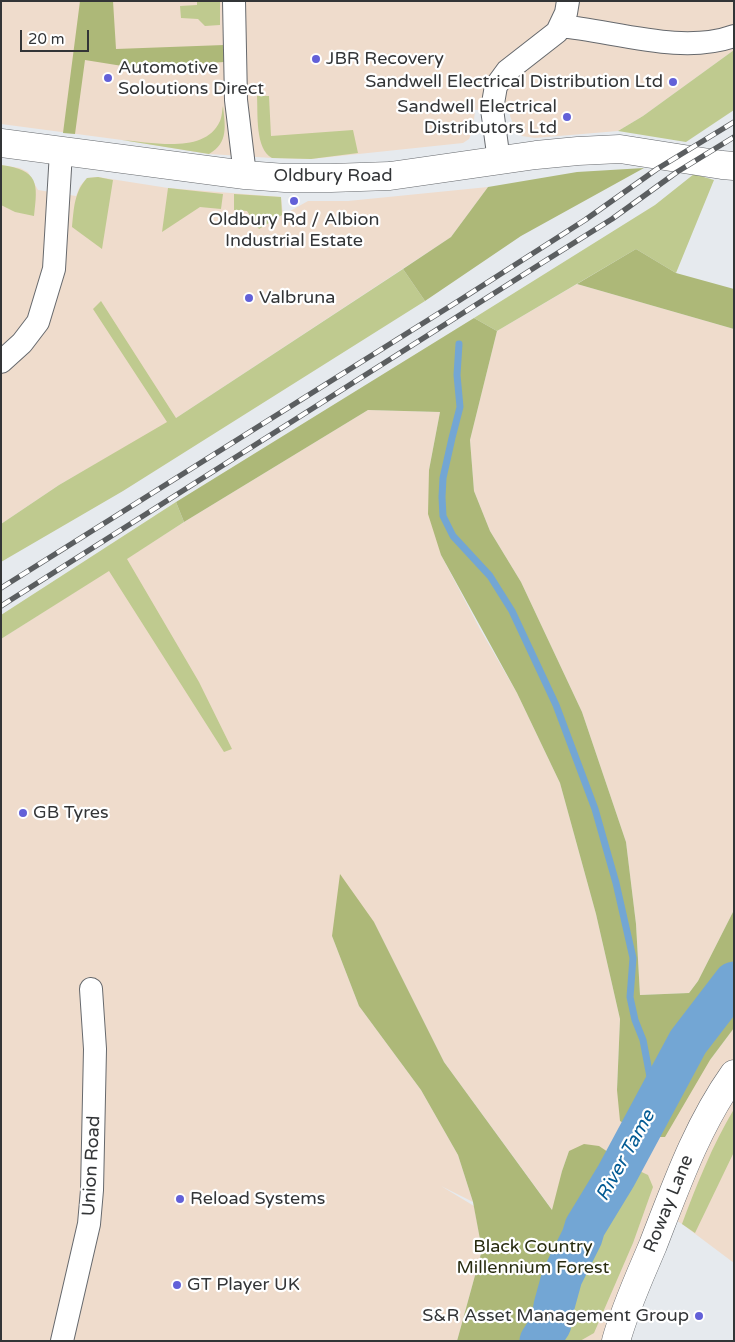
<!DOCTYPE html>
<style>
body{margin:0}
#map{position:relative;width:735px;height:1342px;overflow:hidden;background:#e6eaee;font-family:"Varela Round",sans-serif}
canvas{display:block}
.frame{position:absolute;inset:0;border:2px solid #333537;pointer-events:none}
.scale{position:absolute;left:20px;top:30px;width:69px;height:22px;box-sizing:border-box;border:2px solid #333537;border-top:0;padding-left:6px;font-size:15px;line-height:18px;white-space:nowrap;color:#333537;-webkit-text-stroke:4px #fff;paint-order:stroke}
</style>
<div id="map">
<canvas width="735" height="1342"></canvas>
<div class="frame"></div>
<div class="scale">20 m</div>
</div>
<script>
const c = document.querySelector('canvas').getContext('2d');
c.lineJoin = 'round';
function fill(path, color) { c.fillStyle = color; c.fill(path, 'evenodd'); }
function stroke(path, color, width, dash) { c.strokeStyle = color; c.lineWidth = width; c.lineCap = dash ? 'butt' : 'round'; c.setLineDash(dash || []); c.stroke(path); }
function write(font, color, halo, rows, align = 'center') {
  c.font = font + ' "Varela Round",sans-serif'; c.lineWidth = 4.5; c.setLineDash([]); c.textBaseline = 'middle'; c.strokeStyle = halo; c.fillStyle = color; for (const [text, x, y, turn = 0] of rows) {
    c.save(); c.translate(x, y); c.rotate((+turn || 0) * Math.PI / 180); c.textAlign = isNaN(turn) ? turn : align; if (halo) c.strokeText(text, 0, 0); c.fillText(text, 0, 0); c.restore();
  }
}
const industrial = new Path2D(`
 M1,1H734V50L643,116L618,131L535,138L522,136L515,128L510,116V108L475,110L473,130L469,139L463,143L311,159L272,158L209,154L122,140L1,124Z
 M1,165L20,168L28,172L38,190L76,196L80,186L87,178L98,177L168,188L281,197L283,215L308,201H348L488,187L451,237L176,418L59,485L1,524Z
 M577,284L734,329V910L698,981L689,993L640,995L636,924L626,842L582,712L521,582L490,531L474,491L470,440L497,331Z
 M368,410L440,412L429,470L441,555L480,629L517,693L560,783L596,914L620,1019L617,1090L710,1060L734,1028V1263L682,1224L665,1213L616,1341H555L589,1252L569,1151L562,1171L553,1211L444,1062L374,922L332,936L359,1006L421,1090L458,1155L473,1202L441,1186L474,1206L482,1250L457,1341H1V639L184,522Z`);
const green = new Path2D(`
 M197,1H220V25L205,26L198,19L181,18L180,6L197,5Z
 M734,50V110L686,142L618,131L643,116Z
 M257,96H269L271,136L353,130L358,153L311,159L272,158C255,149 258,114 257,96Z
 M223,106C225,125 229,143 209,154L122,140C151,142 205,155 220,121C222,117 222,110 223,106Z
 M1,165C39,170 38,183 34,216L15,212L1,205Z
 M694,174L714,180L676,273L636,249L497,331L474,318L655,205Z
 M98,177L113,180L102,249L72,227C74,209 74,192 87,178Z
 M168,188L223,194L221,209L200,207L162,232Z
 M234,194L281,197L282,215L259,229L247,211L234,210Z
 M403,269L425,301L123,491L1,562V524L59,485L167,422L93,309L101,301L176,418Z
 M176,502L184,522L127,559L199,682L232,749L224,752L109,571L1,639V615Z
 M734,1109V1152L695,1233L682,1224C697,1184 712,1146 734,1109Z
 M629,1166L648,1175L653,1187L633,1243L594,1333L580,1341H555L589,1252Z`);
const forest = new Path2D(`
 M80,1H113L116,49L224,45V62L135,68L85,60L75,134L63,133Z
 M644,168L521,236L425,301L403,269L451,237L488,187L577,172Z
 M636,249L676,273L734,289V329L577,284Z
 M474,318L497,331L470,440L474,491L490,531L521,582L582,712L626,842L636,924L640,995L689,993L698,981L734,910V1028L710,1060L665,1137H647L620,1121L617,1090L620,1019L596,914L560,783L517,693L441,555L428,514L429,470L440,412L368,410L184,522L176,502Z
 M340,874L374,922L444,1062L552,1210L562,1171L569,1151L584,1144L599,1146L629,1166L589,1252L555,1341H457L482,1250L473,1202L458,1155L421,1090L359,1006L332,936Z`);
const stream = new Path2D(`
 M459,344L457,375L460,407L452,438L443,478L442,497L443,516L453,536L490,576L512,611L556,705L595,809L616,883L633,958L630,997L635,1020L643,1040L655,1103`);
const river = new Path2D(`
 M540,1341L551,1324L554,1306L562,1277L582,1237L585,1227L616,1176L688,1042L734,982`);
const street = new Path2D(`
 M234,1L236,100L245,175
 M560,26C614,31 682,55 734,36
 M499,161L492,109L496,86L507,71L557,32L566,13L568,1
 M1,362L22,343L38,322L54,269L61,152
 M62,1341L89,1224L92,1190L95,1049L91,989`);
const secondary = new Path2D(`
 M1,143L245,175L285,178H331L390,176L536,155L578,151L620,149L722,165L734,166
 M616,1341C625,1308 640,1276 653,1245C676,1186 697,1126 734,1074`);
const rail = new Path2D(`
 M1,588L460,300L585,220L657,169L734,122
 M1,606L545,261L612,219L677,172L734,137`);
const markers = [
 [316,59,5,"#6260d8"],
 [108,78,5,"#6260d8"],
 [673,82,5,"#6260d8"],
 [567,117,5,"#6260d8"],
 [294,201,5,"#6260d8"],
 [249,298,5,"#6260d8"],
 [23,813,5,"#6260d8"],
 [180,1199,5,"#6260d8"],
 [177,1285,5,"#6260d8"],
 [699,1316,5,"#6260d8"]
];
const poiNames = [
 ["JBR Recovery",326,59],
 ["Automotive",118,68],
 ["Soloutions Direct",118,89],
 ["Sandwell Electrical Distribution Ltd",663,82,"right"],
 ["Sandwell Electrical",557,107,"right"],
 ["Distributors Ltd",557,128,"right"],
 ["Oldbury Rd / Albion",294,220,"center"],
 ["Industrial Estate",294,241,"center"],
 ["Valbruna",259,298],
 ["GB Tyres",33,813],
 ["Reload Systems",190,1199],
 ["GT Player UK",187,1285],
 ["S&R Asset Management Group",689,1316,"right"]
];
const streetNames = [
 ["Oldbury Road",333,176],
 ["Union Road",92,1166,-87],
 ["Roway Lane",669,1204,-68]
];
const parkNames = [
 ["Black Country",533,1247],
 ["Millennium Forest",533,1268]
];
const waterNames = [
 ["River Tame",626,1156,-61]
];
fill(industrial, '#efdccc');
fill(green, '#bfca8f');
fill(forest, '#adb878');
stroke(stream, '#73a6d4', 7);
stroke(river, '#73a6d4', 41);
stroke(street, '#66696d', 24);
stroke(secondary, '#66696d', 29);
stroke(street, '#fff', 22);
stroke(secondary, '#fff', 28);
stroke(rail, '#5b5e60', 5.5);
stroke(rail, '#fff', 4, [11]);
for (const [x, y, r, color] of markers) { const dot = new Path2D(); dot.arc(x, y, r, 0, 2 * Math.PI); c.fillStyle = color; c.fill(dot); stroke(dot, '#fff', 2); }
write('18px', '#333537', '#fff', poiNames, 'left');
write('18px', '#333537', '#fff', streetNames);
write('18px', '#282c10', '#fff', parkNames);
write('italic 19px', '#025a93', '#fff', waterNames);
</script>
